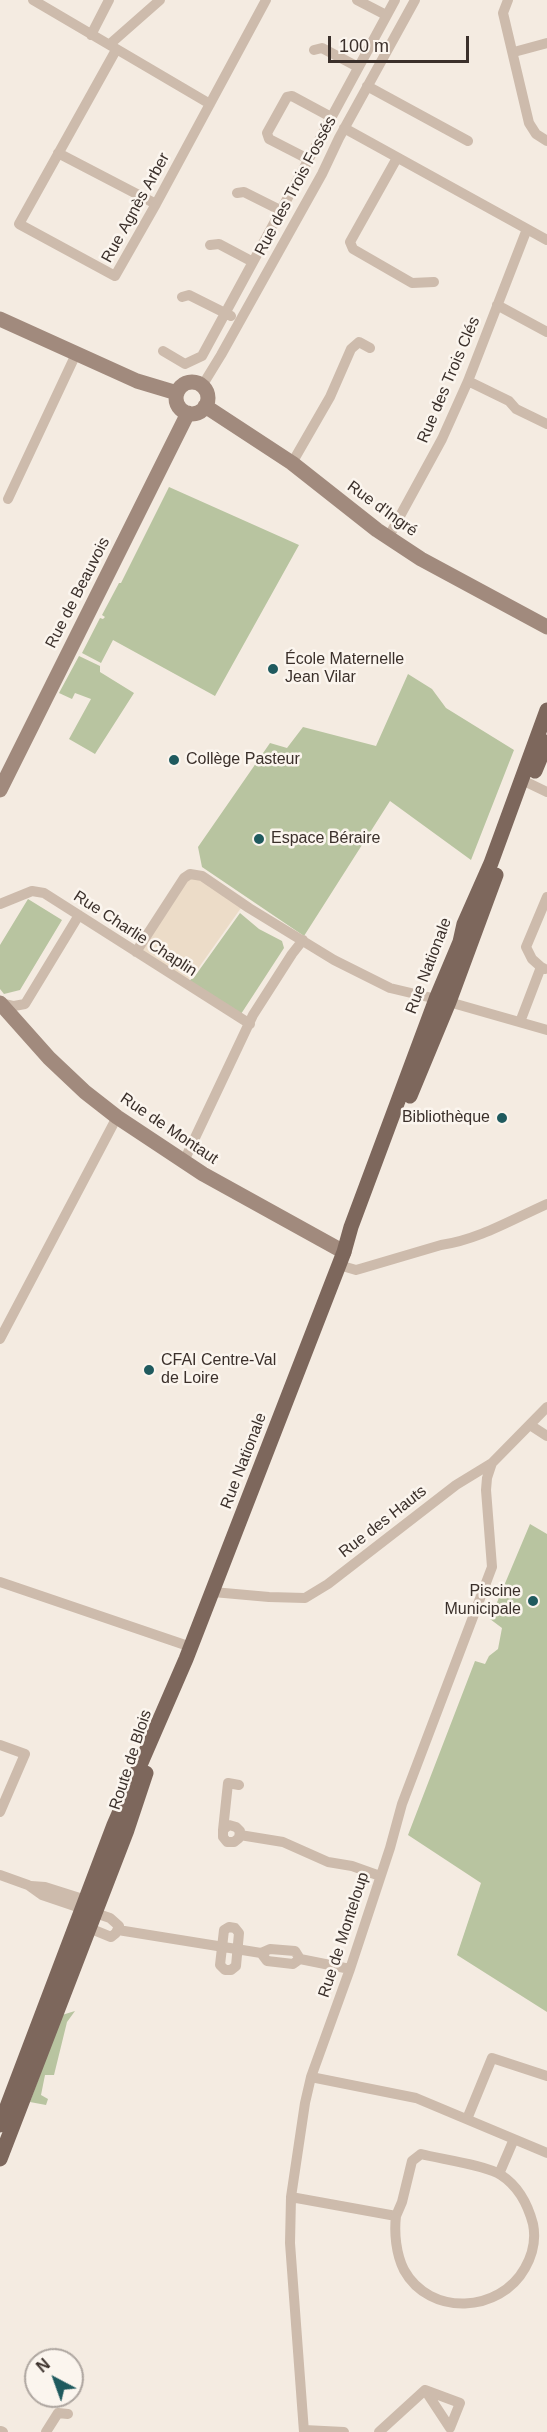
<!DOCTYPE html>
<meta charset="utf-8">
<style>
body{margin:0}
#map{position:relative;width:547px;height:2432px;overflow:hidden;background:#f4ebe1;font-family:Arial,sans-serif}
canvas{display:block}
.north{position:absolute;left:24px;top:2348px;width:60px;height:60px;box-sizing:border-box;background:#fbf5ee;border:2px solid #aea6a0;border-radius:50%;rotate:319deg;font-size:16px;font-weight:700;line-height:24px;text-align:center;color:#3b302b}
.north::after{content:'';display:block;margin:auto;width:21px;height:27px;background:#1f5a5e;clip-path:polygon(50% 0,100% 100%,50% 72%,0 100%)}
.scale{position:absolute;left:328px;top:36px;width:141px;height:27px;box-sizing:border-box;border:3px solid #3b302b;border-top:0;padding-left:8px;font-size:18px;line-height:21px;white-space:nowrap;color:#3b302b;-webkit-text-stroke:4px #fbf5ee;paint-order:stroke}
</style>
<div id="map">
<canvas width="547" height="2432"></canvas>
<div class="north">N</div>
<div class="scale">100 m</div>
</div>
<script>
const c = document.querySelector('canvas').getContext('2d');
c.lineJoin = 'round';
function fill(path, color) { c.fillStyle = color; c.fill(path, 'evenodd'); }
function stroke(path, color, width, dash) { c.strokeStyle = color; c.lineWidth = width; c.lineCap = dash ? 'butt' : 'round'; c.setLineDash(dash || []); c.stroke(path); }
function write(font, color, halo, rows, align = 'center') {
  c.font = font + ' Arial,sans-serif'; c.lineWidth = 5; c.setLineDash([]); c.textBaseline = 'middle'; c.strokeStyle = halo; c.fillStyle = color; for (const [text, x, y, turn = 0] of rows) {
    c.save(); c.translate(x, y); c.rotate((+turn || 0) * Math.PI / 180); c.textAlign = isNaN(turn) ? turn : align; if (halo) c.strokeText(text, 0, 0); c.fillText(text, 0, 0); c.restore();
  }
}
const green = new Path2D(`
 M169,487L299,545L215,696L113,640L101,663L82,653L100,618L103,619L105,617L102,615L119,583H121Z
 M79,656L100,666V672L134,693L95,754L69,739L91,699L75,693L72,699L59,693Z
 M408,674L432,689L446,708L514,750L471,860L390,801L304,936L202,867L198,847L270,743L287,748L303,727L376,746Z
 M28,899L62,920L20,990L4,994L0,989V945Z
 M240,913L259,929L282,941L284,948L241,1014L189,981L195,976Z
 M530,1524L547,1534V2012L457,1955L481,1883L408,1835L475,1661L485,1664L489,1656L498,1649L502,1628L490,1619Z
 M75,2011L67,2022L54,2075H45L41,2095L48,2099L46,2105L30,2102L62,2015Z`);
const plaza = new Path2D(`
 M196,877L241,908L195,973L188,980L144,953L142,946L184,882Z`);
const street = new Path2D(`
 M33,0L210,104
 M357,0L386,15
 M508,0L503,13L529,123L536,134L547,141
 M91,35L109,0
 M110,44L160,0
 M116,50L19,224L115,276L156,204L266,0
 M314,50L322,48L358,67
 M514,52L547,43
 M367,86L468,141
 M344,128L547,240
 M58,153L156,204
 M397,158L350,242L353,249L412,283L434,282
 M308,159L269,139L267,133L287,97L292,96L331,117
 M237,193L244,192L280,210
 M210,245L219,244L253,262
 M182,297L189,295L231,316
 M497,305L547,332
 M163,351L185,364L202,356L395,0
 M468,381L509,401L516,409L547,424
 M202,386L221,355L322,174L339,138L415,0
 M292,463L330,397L351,349L359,342L370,348
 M8,499L76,354
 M388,538L442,439L468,381L527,229
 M522,780L547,792
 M0,904L32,891L44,893L250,1024
 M136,952L184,878L190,874L202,876L249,908L334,960L390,988L449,1002L547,1030
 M541,967L532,959L526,947L547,897
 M1,1003L14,1006L25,1004L79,915
 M520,1022L541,967L545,969
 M184,1161L253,1015L292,954L303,940
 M339,1265L356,1270L363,1268L441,1245C478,1240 513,1219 547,1204
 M0,1339L117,1117
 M530,1425L547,1436
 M0,1582L191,1647
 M213,1592L269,1597L305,1598L328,1584L456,1485L492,1463L547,1407
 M0,1745L25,1754L0,1812
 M223,1830V1837L227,1842H234L239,1838L240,1831L236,1827L229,1825L223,1830L228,1783L239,1785
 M240,1835L283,1842L328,1862L352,1866L380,1876
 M0,1875L28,1885L42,1895L110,1918L119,1926L116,1933L111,1937L89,1928
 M31,1886L45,1887L86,1900
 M229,1927L235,1928L239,1933L236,1966L231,1970H225L220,1965L224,1930Z
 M118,1930L261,1953L267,1961L293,1964L300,1959L295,1951L270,1949L261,1953
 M300,1959L350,1969
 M311,2077L416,2098L547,2153
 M467,2119L492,2058L547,2076
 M499,2174L514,2139
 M291,2197L396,2216C394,2233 396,2254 404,2270C430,2317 500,2313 525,2268C533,2254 536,2239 533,2224C528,2205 518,2186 501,2175C486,2165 440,2159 421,2154L412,2161L402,2202L396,2216
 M425,2390L460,2403L450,2428Z
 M304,2430L344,2432
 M1,2431L3,2432
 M46,2432L58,2413L68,2414
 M304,2432L290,2243L291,2197L305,2103L311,2077L350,1969L390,1848L402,1804L492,1567L486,1490L487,1478L492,1463
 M379,2432L425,2390`);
const secondary = new Path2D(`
 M0,319L137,381L177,393
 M176 398a16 16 0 1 1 32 0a16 16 0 1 1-32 0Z
 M205,406L292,463L377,530L421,559L547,627
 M0,790L188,413
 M0,1003L49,1058L85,1092L117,1117L203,1174L344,1252`);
const primary = new Path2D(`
 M535,771L547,742
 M410,1096L449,1002L496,875
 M0,2125L114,1825L186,1659L344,1252L351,1227L436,999L460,942L464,924L491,863L547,710
 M0,2159L127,1830L146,1773`);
const markers = [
 [273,669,6,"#1f5a5e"],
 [174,760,6,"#1f5a5e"],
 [259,839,6,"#1f5a5e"],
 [502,1118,6,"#1f5a5e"],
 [149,1370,6,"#1f5a5e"],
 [533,1601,6,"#1f5a5e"]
];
const streetNames = [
 ["Rue des Trois Fossés",296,186,-62],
 ["Rue Agnès Arber",136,208,-61],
 ["Rue des Trois Clés",449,380,-67],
 ["Rue d'Ingré",382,509,36],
 ["Rue de Beauvois",78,593,-63],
 ["Rue Charlie Chaplin",135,934,33],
 ["Rue Nationale",429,966,-69],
 ["Rue de Montaut",169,1129,34],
 ["Rue Nationale",244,1461,-69],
 ["Rue des Hauts",383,1522,-38],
 ["Route de Blois",131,1760,-72],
 ["Rue de Monteloup",344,1935,-72]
];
const poiNames = [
 ["École Maternelle",285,660],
 ["Jean Vilar",285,678],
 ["Collège Pasteur",186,760],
 ["Espace Béraire",271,839],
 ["Bibliothèque",490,1118,"right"],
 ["CFAI Centre-Val",161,1361],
 ["de Loire",161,1379],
 ["Piscine",521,1592,"right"],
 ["Municipale",521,1610,"right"]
];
fill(green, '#b8c4a0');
fill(plaza, '#ecdcc8');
stroke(street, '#cdbbac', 10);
stroke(secondary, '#a18a7d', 15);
stroke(primary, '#7d675c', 15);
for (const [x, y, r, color] of markers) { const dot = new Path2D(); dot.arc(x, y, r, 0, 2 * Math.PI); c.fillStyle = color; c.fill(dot); stroke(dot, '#fbf5ee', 2); }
write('16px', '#3b302b', '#fbf5ee', streetNames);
write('16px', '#3b302b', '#fbf5ee', poiNames, 'left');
</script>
